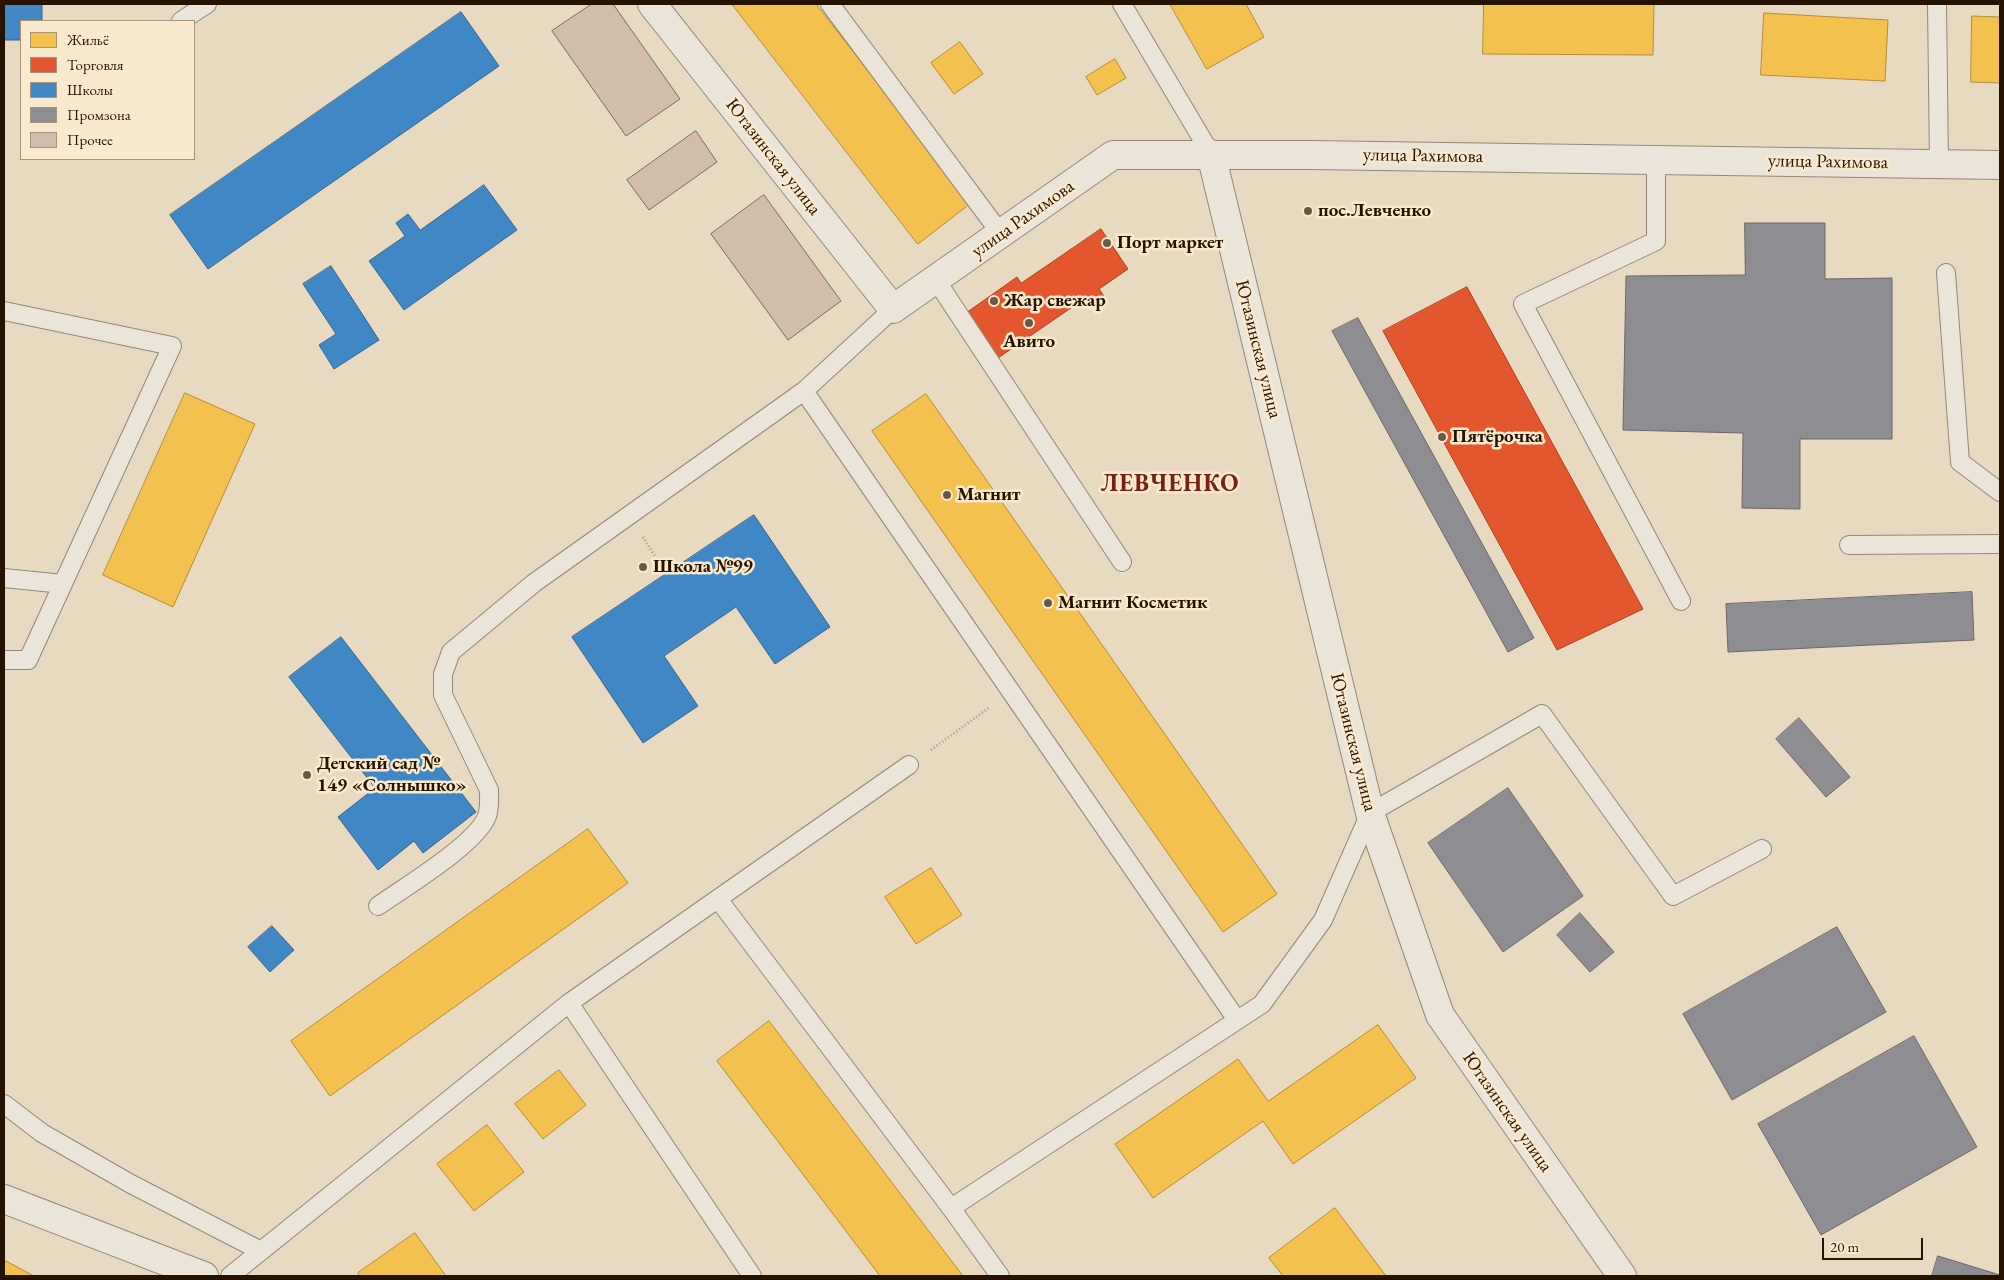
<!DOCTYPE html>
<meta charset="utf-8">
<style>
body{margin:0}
#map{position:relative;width:2004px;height:1280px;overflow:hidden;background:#e8dac1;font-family:"EB Garamond",serif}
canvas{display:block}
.frame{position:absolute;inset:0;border:5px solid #251200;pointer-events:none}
.legend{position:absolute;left:20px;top:20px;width:175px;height:140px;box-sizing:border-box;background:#faeacd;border:1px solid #a5947b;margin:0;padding:6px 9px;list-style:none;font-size:15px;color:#251200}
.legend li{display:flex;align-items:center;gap:10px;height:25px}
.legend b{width:25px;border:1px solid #a5947b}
.scale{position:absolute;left:1822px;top:1238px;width:101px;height:22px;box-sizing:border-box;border:2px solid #251200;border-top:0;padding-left:6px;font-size:15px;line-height:18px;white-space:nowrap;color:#251200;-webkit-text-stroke:4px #faeacd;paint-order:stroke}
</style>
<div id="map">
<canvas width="2004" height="1280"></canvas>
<div class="frame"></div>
<ul class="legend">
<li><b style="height:14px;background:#f2c14e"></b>Жильё</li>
<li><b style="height:14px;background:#e4572e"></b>Торговля</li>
<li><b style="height:14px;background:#3f88c5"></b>Школы</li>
<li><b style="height:14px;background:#8d8d92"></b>Промзона</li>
<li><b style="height:14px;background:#d1bdaa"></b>Прочее</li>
</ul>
<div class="scale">20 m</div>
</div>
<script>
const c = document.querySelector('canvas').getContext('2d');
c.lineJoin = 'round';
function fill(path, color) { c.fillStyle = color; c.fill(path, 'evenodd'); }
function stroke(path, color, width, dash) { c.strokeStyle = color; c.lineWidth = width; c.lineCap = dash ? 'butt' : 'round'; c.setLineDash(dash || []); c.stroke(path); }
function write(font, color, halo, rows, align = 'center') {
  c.font = font + ' "EB Garamond",serif'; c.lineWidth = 5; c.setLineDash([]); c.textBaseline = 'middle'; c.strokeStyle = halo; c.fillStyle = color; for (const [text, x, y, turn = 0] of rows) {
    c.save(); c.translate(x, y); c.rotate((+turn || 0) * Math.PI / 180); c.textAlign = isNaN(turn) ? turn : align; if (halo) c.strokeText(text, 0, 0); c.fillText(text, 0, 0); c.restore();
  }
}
const homes = new Path2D(`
 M732,4H816L971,203L918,244Z
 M1170,4H1246L1264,37L1207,69Z
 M1484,4H1654L1653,55L1483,54Z
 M1764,13L1888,20L1885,81L1761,75Z
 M1972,16L2000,17V83L1971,82Z
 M960,42L983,74L954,94L931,63Z
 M1115,59L1126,78L1097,95L1086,77Z
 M185,393L255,424L173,607L103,575Z
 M926,394L1277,894L1223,932L872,431Z
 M588,829L628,883L330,1096L291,1041Z
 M931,868L962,915L916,944L885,897Z
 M769,1021L963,1276H880L717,1061Z
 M1378,1025L1416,1078L1293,1164L1263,1121L1153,1198L1115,1144L1238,1059L1268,1101Z
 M559,1070L586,1105L543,1139L515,1104Z
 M487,1125L524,1172L474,1211L437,1164Z
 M1335,1208L1386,1276H1283L1269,1258Z
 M415,1233L446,1276H360L358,1273Z
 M4,1260L34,1276H4Z`);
const shops = new Path2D(`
 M1101,229L1128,269L1099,289L1104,296L1092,305L1087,297L998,358L966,313L1017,277L1021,283Z
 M1467,287L1643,609L1557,650L1383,331Z`);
const schools = new Path2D(`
 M4,4H42V21H21V40H4Z
 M461,12L499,66L208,269L170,215Z
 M484,185L517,230L404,310L369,261L405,236L396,223L408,214L420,230Z
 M331,266L379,340L334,369L319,345L336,334L303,284Z
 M754,515L830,627L775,664L736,607L664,656L698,706L643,743L572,637Z
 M341,637L476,812L423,853L414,841L378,870L338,817L375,788L289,677Z
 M272,926L294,950L270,972L248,947Z`);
const industry = new Path2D(`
 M1745,223H1825V279L1892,278V439H1800V509L1742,508L1743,433L1623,430L1626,276L1745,275Z
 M1358,318L1534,638L1508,652L1332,331Z
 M1972,592L1974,640L1728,652L1726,604Z
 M1799,718L1850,777L1826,797L1776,739Z
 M1508,788L1583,896L1503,952L1428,843Z
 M1580,913L1614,952L1590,972L1557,935Z
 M1837,927L1886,1012L1732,1100L1683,1014Z
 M1914,1036L1977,1147L1821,1235L1758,1124Z
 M1938,1256L2000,1275V1276H1932Z`);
const building = new Path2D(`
 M592,4H613L680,99L626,136L552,31Z
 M696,131L717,162L649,210L627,180Z
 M764,195L841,301L788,340L711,234Z`);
const path = new Path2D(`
 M643,537L666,574
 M931,750L990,707`);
const lane = new Path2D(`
 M830,4L1001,234
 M1122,4L1211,154
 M1937,4L1939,164
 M181,21L207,4
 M1656,159V241L1523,304L1681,601
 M1946,273L1960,462L2000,492
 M936,280L1122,562
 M893,309L804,391L1237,1020
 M4,311L172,346L28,660H4
 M1849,545L2000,544
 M4,578L63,584
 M718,899L951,1208L1262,1004L1323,920L1370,813L1542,714L1673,896L1762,849
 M378,906C403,888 477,844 487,816C490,808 489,798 489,790L443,695V674L451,652L534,583L804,391
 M569,1003L752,1276
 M4,1104L42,1133L131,1184L261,1251
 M951,1208L1000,1276
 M230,1276L569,1003L909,765`);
const street = new Path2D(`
 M652,4L893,309L1113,155H1309L2000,165
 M1211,154L1370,813L1440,1015L1622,1276
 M4,1199L204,1276`);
const markers = [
 [1308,211,5,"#695844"],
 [1107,243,5,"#695844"],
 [994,301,5,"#695844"],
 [1029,323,5,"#695844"],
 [1442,437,5,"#695844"],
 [947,495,5,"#695844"],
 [643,567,5,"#695844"],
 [1048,603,5,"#695844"],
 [307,775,5,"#695844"]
];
const streetNames = [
 ["улица Рахимова",1423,156,1],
 ["Ютазинская улица",773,157,52],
 ["улица Рахимова",1828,162,1],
 ["улица Рахимова",1023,219,-35],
 ["Ютазинская улица",1258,349,76],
 ["Ютазинская улица",1353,742,76],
 ["Ютазинская улица",1507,1112,55]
];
const poiNames = [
 ["пос.Левченко",1318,211],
 ["Порт маркет",1117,243],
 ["Жар свежар",1004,301],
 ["Авито",1029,342,"center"],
 ["Пятёрочка",1452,437],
 ["Магнит",957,495],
 ["Школа №99",653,567],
 ["Магнит Косметик",1058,603],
 ["Детский сад №",317,764],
 ["149 «Солнышко»",317,786]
];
const districtNames = [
 ["ЛЕВЧЕНКО",1170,484]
];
fill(homes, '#f2c14e');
stroke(homes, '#b48c37', 1);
fill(shops, '#e4572e');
stroke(shops, '#ab4220', 1);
fill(schools, '#3f88c5');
stroke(schools, '#37658a', 1);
fill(industry, '#8d8d92');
stroke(industry, '#6e6866', 1);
fill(building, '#d1bdaa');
stroke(building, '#766c5d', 1);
stroke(lane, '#928877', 20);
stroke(street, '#928877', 30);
stroke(path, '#a39c91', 3, [1, 2.5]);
stroke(lane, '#ebe4d8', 18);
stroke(street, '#ebe4d8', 28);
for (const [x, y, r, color] of markers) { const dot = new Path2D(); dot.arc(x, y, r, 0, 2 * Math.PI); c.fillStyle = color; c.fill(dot); stroke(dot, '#faeacd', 2); }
write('19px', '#251200', '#faeacd', streetNames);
write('bold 19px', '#251200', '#faeacd', poiNames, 'left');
c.letterSpacing = '1px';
write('bold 24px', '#7a1f14', '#faeacd', districtNames);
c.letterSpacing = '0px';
</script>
